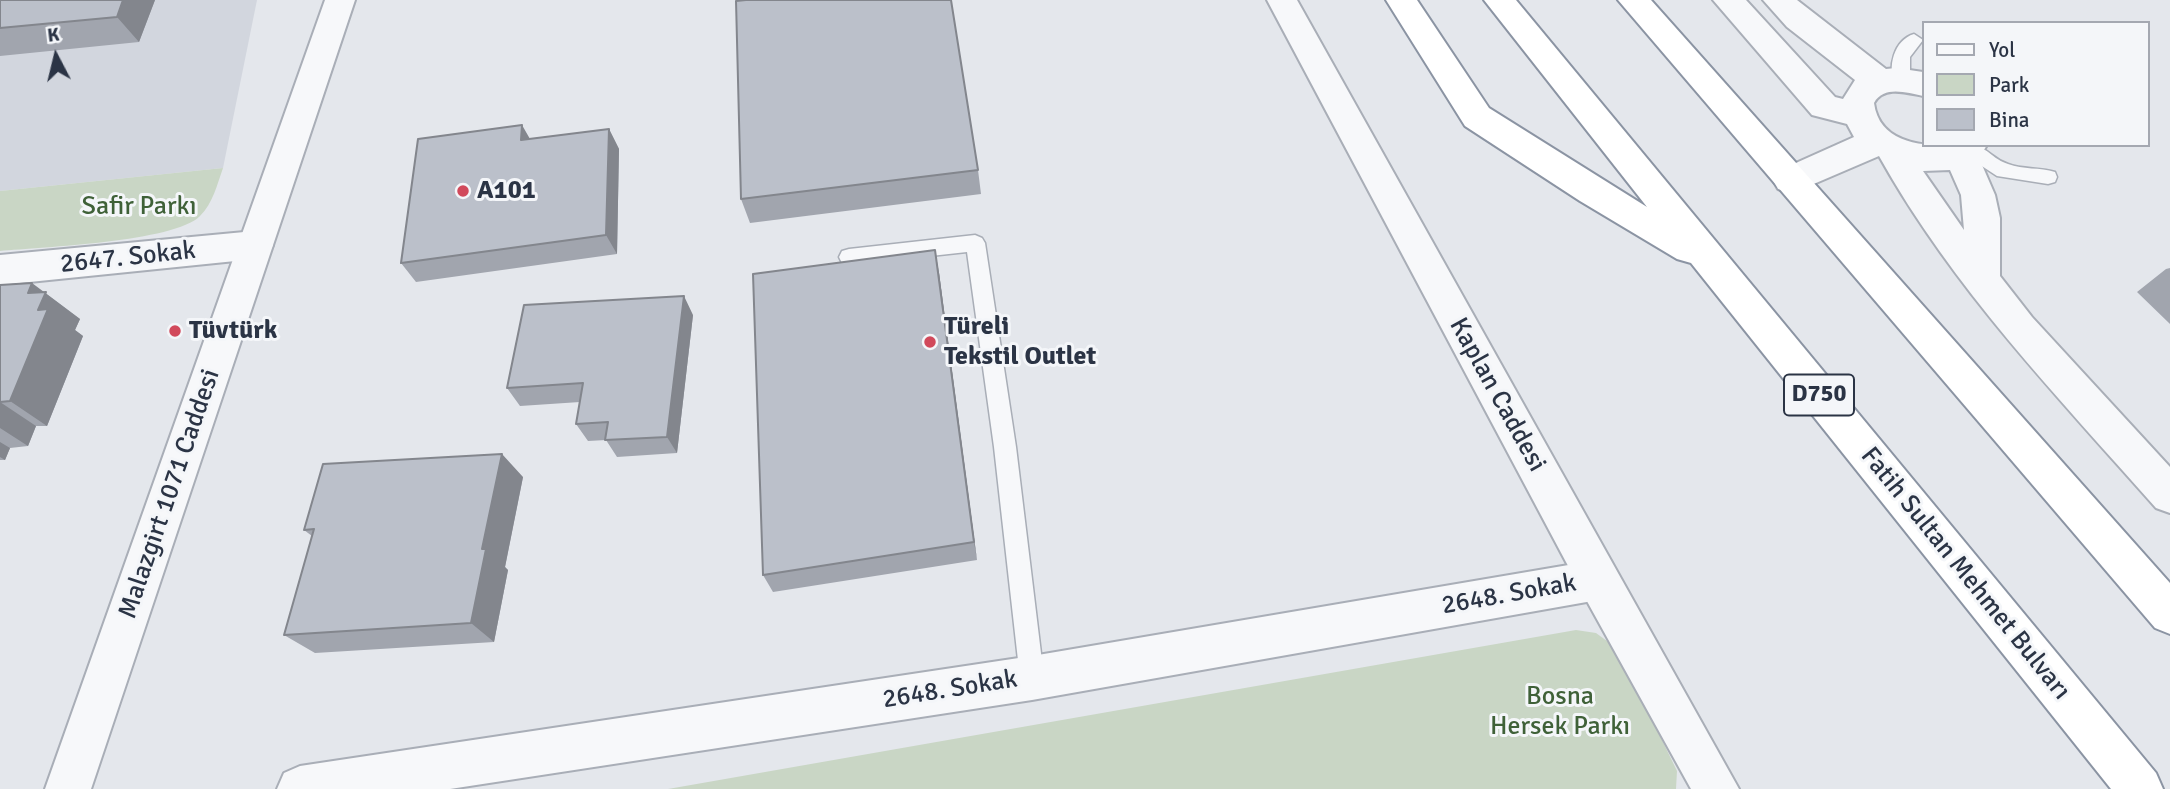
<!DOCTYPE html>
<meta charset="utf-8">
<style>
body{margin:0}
#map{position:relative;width:2170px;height:789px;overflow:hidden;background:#e4e7ec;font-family:Signika,sans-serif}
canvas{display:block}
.legend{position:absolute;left:1922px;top:21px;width:228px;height:126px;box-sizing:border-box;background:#f4f6f9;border:2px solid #a4a8b1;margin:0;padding:9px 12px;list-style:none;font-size:21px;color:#2b3445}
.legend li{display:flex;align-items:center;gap:14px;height:35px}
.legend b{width:35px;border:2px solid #a4a8b1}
.north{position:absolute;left:21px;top:21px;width:70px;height:70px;-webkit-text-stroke:5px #f4f6f9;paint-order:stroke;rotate:353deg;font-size:19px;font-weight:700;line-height:28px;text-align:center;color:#2b3445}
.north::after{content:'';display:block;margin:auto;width:24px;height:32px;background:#2b3445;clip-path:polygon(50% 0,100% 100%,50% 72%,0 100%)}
</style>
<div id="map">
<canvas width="2170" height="789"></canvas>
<ul class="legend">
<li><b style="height:9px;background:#f7f8fa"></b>Yol</li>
<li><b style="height:19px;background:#c9d6c5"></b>Park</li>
<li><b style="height:19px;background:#bbc0ca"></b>Bina</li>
</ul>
<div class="north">K</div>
</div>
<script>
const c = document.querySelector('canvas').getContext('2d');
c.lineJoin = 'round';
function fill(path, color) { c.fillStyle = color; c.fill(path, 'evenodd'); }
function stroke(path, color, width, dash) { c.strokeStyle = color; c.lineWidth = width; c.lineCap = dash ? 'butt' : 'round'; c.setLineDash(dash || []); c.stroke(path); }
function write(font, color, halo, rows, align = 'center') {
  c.font = font + ' Signika,sans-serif'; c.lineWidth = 6; c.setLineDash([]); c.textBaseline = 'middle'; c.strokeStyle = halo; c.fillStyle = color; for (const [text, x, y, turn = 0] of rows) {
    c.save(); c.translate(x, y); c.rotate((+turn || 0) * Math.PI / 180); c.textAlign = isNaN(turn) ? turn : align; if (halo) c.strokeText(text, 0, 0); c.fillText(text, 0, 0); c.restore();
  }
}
const built = new Path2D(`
 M0,0H257L223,168L0,191Z`);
const green = new Path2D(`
 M223,168C217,185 213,203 200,216C174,242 42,247 0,251V191Z
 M1576,630L1596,633L1618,649L1677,771L1676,789H668Z`);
const service = new Path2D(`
 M1914,34L1923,40L1910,57V80L1907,85H1895C1887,67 1894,40 1914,34Z
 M1961,145C1991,145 1986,156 2008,164C2023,170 2040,167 2055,172L2057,177L2055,182L2048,184L1997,176L1962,153Z
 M975,235L982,238L985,243L1016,447L1044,678L1040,686L1032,690L1024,686L1020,678L994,447L967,252L849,265L842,263L839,257L842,251L849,249Z`);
const minor = new Path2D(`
 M1713,0H1746L1835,97L1843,99L1855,80L1787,27L1763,0H1797L1886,69L1896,68L1923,72V96C1907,93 1884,85 1874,103C1881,155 1949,145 1987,145L1979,158L1995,195L2000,218V276L2032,317L2170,467V513L2156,508C2057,396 1952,287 1879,156L1802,189L1790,193L1778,189L1773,180L1778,171L1854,137L1847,124L1812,115ZM1950,170L1961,195L1964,230L1923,171Z
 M255,231L268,235L273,245L268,255L255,259L0,285V255Z
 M1598,560L1613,566L1619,580L1613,594L1598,600L1032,700L450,789H277L284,773L300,766L1032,656Z`);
const tertiary = new Path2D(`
 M325,0H355L91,789H45Z
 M1267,0H1297L1739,789H1691L1583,594Z`);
const trunk = new Path2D(`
 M1386,0H1417L1489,108L1647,207L1484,0H1516L2156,773L2163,789H2111L1691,263L1677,259L1580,201L1465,126Z
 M1618,0H1651L2170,583V634L2155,628Z`);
const wall = new Path2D(`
 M0,0H155L139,42L0,56Z
 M609,129L619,149L617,254L416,282L401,263L530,139Z
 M978,170L981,194L750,223L741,199Z
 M2170,268V324L2137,292L2166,269Z
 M939,273L977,560L773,592L763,575Z
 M0,285L44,292L80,319L75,330L83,336L47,426H36L28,446L10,448L5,460H0Z
 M693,315L677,453L617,457L606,440L588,441L576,424L580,402L520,406L507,388Z
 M523,477L505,567L508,570L494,642L315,653L284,635L312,536L304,530Z`);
const shadedWall = new Path2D(`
 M123,0H155L139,42L117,17Z
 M522,125L534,146L521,140Z
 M609,129L619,149L617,254L606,235Z
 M935,250L939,273L977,560L974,542Z
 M32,283L80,319L75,330L83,336L47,426L10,401L38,310L28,293Z
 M684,296L693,315L677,453L667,437Z
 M0,402L36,426L28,446L0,428Z
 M0,442L10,448L5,460L0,457Z
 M502,454L523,477L505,567L508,570L494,642L471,623L482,549Z`);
const building = new Path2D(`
 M0,0H123L117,17L0,28Z
 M746,0H951L978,170L741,199L736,1Z
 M522,125L521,140L609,129L606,235L401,263L418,139Z
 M935,250L974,542L763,575L753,274Z
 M32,283L28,293L46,292L38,310L48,309L10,401L0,402V285Z
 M684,296L667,437L605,440L608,422L576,424L583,383L507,388L524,305Z
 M502,454L482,549H486L471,623L284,635L314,529L304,530L323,464Z`);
const markers = [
 [463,191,7,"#d1495b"],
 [175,331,7,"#d1495b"],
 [930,342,7,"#d1495b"]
];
const shields = [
 [1819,395,70]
];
const shieldNames = [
 ["D750",1819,395]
];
const poiNames = [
 ["A101",477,191],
 ["Türeli",944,327],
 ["Tekstil Outlet",944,357],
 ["Tüvtürk",189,331]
];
const parkNames = [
 ["Safir Parkı",139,207],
 ["Bosna",1560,697],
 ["Hersek Parkı",1560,727]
];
const streetNames = [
 ["2647. Sokak",128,258,-6],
 ["Kaplan Caddesi",1497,395,61],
 ["Malazgirt 1071 Caddesi",170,494,-71],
 ["Fatih Sultan Mehmet Bulvarı",1965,574,51],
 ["2648. Sokak",1509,595,-10],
 ["2648. Sokak",950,690,-9]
];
fill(built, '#d2d6de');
fill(green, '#c9d6c5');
stroke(service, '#a9aeb7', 3);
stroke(minor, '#a9aeb7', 4);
stroke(tertiary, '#a9aeb7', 4);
stroke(trunk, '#8b94a3', 4);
fill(service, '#f7f8fa');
fill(minor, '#f7f8fa');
fill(tertiary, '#f7f8fa');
fill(trunk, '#fff');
fill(wall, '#a1a5ae');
fill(shadedWall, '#83868d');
fill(building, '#bbc0ca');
stroke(building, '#83868d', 2);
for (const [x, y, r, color] of markers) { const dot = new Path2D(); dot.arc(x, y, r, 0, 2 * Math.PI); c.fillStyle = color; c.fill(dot); stroke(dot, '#f4f6f9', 2.5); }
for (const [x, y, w] of shields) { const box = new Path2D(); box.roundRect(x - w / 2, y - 20.5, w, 41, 5); c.fillStyle = '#f4f6f9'; c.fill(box); stroke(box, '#2b3445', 2); }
write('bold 24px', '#2b3445', null, shieldNames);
write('bold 26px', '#2b3445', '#f4f6f9', poiNames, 'left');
write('26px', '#3f6138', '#f4f6f9', parkNames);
write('26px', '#2b3445', '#f4f6f9', streetNames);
</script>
